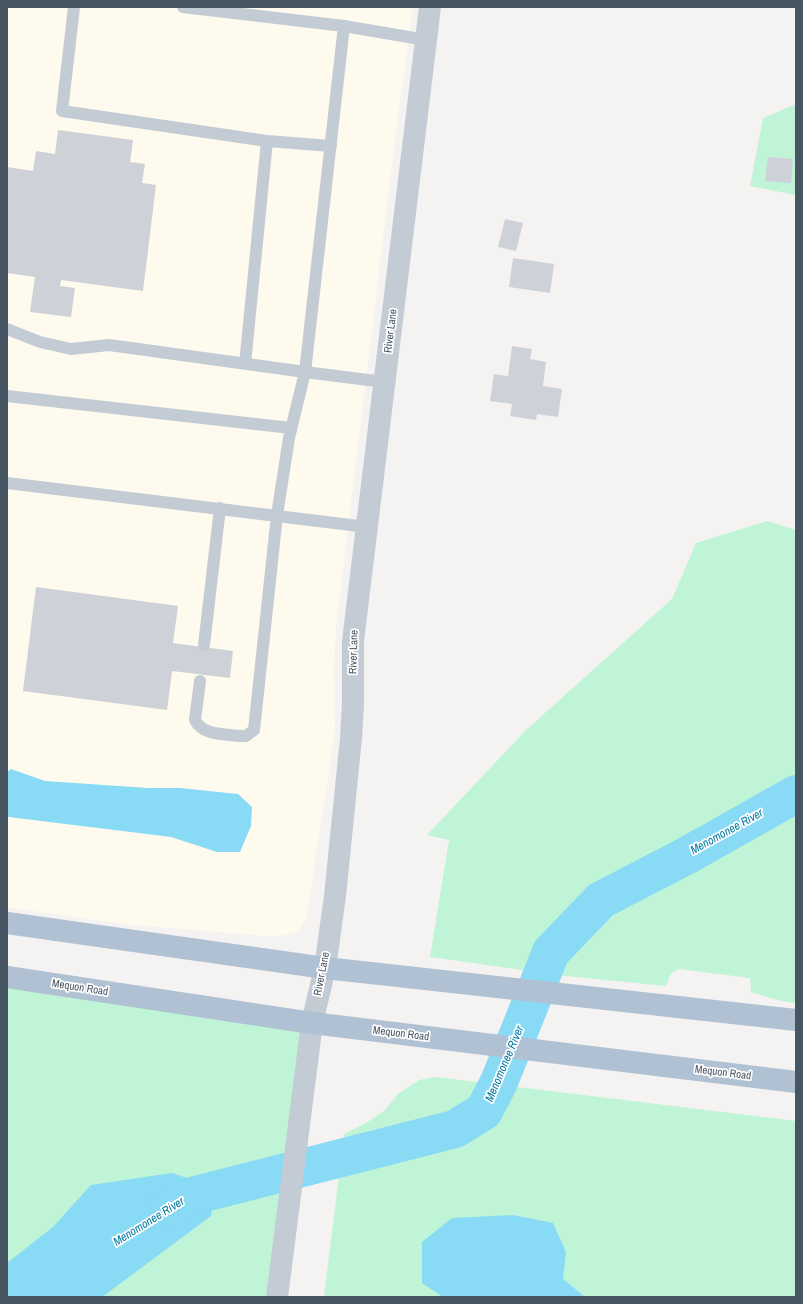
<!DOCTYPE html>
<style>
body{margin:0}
#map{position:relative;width:803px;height:1304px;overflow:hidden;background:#f5f3f2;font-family:"Archivo Narrow",sans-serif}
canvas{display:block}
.frame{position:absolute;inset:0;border:8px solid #485562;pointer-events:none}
</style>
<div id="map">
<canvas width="803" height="1304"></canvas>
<div class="frame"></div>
</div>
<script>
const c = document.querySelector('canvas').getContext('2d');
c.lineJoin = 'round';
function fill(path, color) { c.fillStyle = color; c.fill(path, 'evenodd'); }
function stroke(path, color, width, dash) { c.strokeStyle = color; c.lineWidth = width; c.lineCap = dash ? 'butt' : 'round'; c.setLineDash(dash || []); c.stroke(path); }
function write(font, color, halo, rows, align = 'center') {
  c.font = font + ' "Archivo Narrow",sans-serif'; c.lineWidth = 3.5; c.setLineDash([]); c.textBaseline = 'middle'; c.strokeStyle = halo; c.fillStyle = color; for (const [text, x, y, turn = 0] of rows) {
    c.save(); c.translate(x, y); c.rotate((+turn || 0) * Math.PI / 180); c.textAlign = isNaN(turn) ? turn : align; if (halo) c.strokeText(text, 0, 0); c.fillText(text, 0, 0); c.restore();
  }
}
const commercial = new Path2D(`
 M7,7H413L395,139L336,627L334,670L335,731L306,920L298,931L286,935L267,936L123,924L7,907Z`);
const green = new Path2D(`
 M796,104V195L750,186L763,118Z
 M767,521L796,530V1003L781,1001L751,992L750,978L679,969L671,973L666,986L565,976L430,957L449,840L427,835L526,730L672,599L696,543Z
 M7,977L312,1023L277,1297H7Z
 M436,1077L796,1121V1297H324L344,1134L366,1123L384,1111L398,1094L419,1080Z`);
const water = new Path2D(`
 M11,769L45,781L148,788H180L238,794L252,807L251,826L240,852H217L171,837L9,817L7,816V772Z
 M172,1173L214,1187L211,1216L102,1297H7V1263L53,1227L91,1185Z
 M513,1215L553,1223L566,1252L563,1279L585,1297H443L422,1283V1242L452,1218Z`);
const river = new Path2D(`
 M167,1210L188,1197L455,1129L484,1111L499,1082L551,952L601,900L686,856L796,794`);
const building = new Path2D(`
 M58,130L133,140L130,162L145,164L142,183L156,185L143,291L61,280L60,286L75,288L71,317L30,312L35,277L7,273V167L33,171L36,151L55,154Z
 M768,157L793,159L791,183L765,181Z
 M505,219L523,223L516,251L498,247Z
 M513,258L554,264L550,293L509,287Z
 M512,346L532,349L530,359L546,362L543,386L562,389L558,417L537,414L536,420L510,416L512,404L490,401L494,374L508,376Z
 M36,587L178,606L173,643L233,651L230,678L172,671L167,710L23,691Z`);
const lane = new Path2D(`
 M74,7L62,111L267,141L245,364
 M183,7L344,26
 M267,141L331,146
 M7,329L40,342L71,349L109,345L305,372L289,438L277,515L254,730L246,736H241C225,734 203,736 195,720L200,681
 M384,382L305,372L344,26L426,40
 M7,396L291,428
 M7,483L367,527
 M204,645L220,508`);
const street = new Path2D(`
 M277,1297L312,1023L325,968L335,896L351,738L353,703V641L430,7`);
const primary = new Path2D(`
 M7,923L325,968L796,1020
 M7,977L312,1023L796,1082`);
const streetNames = [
 ["River Lane",391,331,-83],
 ["River Lane",354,652,-88],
 ["River Lane",322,974,-79],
 ["Mequon Road",80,988,9],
 ["Mequon Road",401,1034,7],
 ["Mequon Road",723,1073,7]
];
const waterNames = [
 ["Menomonee River",727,832,-29],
 ["Menomonee River",505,1064,-67],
 ["Menomonee River",149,1222,-32]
];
fill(commercial, '#fefaed');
fill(green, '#bff4d6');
fill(water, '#89daf5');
stroke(river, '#89daf5', 38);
fill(building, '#ced1d8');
stroke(lane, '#c3ccd5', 12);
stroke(street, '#c3ccd5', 22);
stroke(primary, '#b0c1d3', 22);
write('11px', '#485562', '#fff', streetNames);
write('italic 12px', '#037ba3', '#fff', waterNames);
</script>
